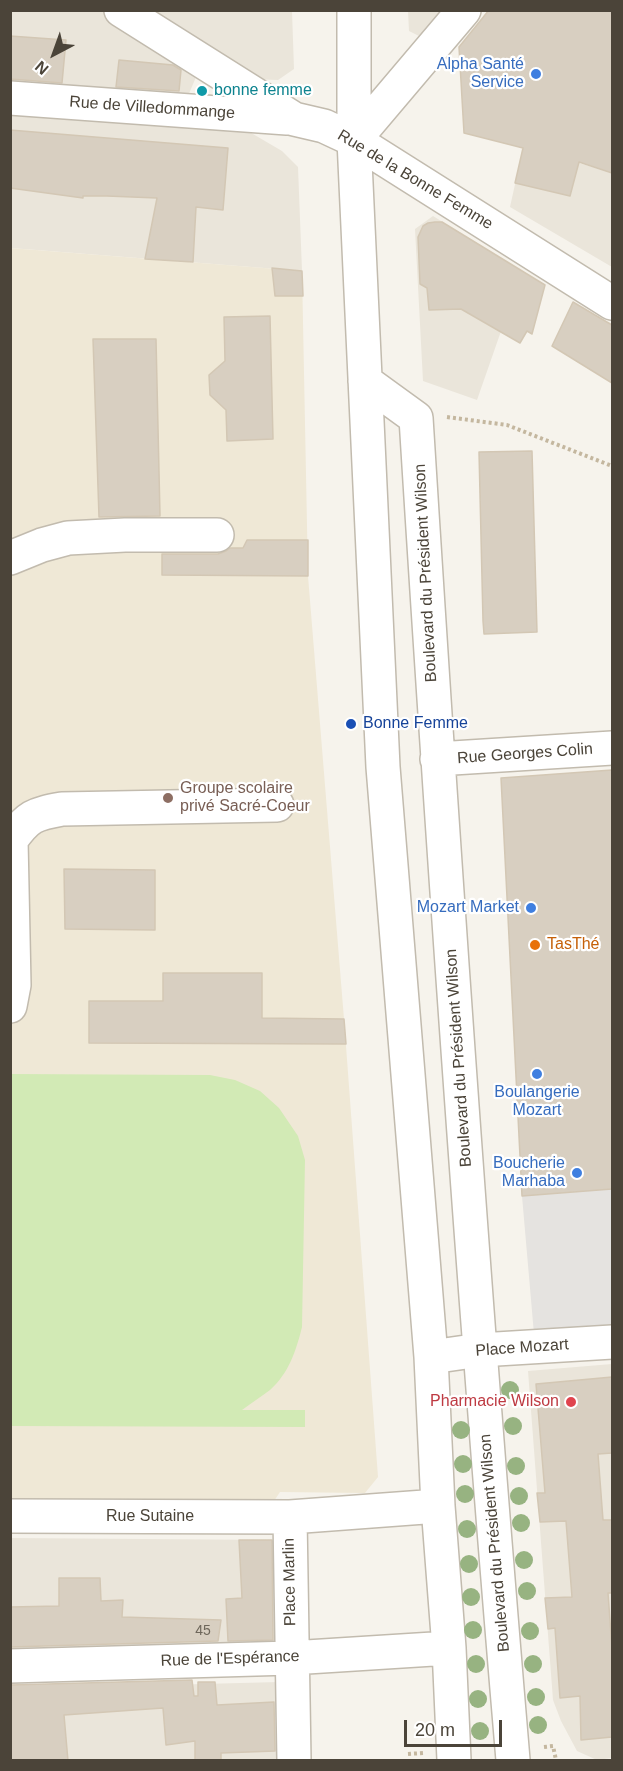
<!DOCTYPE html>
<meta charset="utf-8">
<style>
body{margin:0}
#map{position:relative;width:623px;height:1771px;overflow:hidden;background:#f6f3ec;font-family:Arial,sans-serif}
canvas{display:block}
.frame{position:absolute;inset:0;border:12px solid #4b4439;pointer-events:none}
.north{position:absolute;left:24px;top:24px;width:60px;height:60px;-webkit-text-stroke:4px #fff;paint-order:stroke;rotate:221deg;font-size:16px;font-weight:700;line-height:24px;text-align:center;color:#4b4439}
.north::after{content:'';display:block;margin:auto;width:21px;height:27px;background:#4b4439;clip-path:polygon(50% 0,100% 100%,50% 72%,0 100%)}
.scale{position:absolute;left:404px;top:1720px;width:98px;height:27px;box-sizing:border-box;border:3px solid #4b4439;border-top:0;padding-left:8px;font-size:18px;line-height:21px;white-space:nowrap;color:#4b4439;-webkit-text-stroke:4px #fff;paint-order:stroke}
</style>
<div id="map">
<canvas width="623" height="1771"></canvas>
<div class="frame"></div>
<div class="north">N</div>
<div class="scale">20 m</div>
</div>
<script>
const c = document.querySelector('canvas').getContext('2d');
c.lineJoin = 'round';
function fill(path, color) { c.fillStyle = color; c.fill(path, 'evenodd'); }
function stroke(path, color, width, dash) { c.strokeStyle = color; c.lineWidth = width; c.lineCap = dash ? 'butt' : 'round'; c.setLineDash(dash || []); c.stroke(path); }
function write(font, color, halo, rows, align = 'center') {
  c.font = font + ' Arial,sans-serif'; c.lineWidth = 4.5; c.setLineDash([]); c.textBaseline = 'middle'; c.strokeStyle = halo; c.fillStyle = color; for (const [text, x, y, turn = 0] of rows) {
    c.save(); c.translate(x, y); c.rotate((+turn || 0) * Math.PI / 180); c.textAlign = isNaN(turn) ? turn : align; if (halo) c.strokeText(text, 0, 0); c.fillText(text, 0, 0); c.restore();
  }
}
const residential = new Path2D(`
 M10,11H292L294,69L278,80L196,77L188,96L282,151L298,167L302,271L11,248Z
 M408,11V10L441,11L419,36L409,31Z
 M523,148L612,172V267L510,207Z
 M433,216L522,271L477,400L423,381L415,229Z
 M612,1364V1758L597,1760L577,1751L561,1721L553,1700L528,1371Z
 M10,1538L279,1540L282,1642L11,1649Z
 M279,1682L285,1760H11L10,1689Z`);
const education = new Path2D(`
 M10,248L302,271L308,576L344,1019L378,1477L365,1493L280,1492L274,1501L11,1499Z`);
const green = new Path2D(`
 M11,1074L210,1075L235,1080L260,1091L279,1108L298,1136L305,1160L302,1327C296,1351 289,1373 270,1390C261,1397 251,1403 242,1410H305V1427L11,1426Z`);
const parking = new Path2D(`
 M612,1189V1328L534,1334L522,1196Z`);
const building = new Path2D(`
 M489,10H612V173L579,162L570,196L515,183L523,148L464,133L459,47Z
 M10,36L66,40L62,83L10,79Z
 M119,60L173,65L181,70L179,91L116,87Z
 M10,130L228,148L223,210L196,207L193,262L145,259L157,198L107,196H83V198L10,188Z
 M435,222H442L545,285L532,334L527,331L520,343L461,309L429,310L427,288L420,284L418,237L423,226L428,223Z
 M272,268L302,271L303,296H275Z
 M573,302L612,325V383L552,346Z
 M270,316L273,439L227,441L226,410L210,395L209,375L225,361L224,317Z
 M93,339H156L160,516L99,517Z
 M532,451L537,632L484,634L483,621L479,452Z
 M247,540H308V576L162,575V554H218L226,551L230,548H243Z
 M612,770V1189L522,1196L501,778Z
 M64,869L155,870V930L65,929Z
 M163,973H262V1018L344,1019L346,1044L89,1043V1001H163Z
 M612,1377V1453L598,1454L603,1520H612V1593H608L612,1648V1737L581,1740L580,1696L560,1698L555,1628L548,1629L545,1598L572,1597L566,1521L540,1522L537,1493H545L536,1384Z
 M239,1540H272L273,1640L228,1641L226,1599L242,1598Z
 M59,1578H100L101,1601L123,1600L122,1617L221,1620L218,1641L10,1647V1607L59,1606Z
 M192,1680L194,1696H198V1682H215L217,1705L274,1702L275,1751L221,1753V1761H195V1741L166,1745L163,1708L64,1715L68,1761H10V1685Z`);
const path = new Path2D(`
 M447,417L507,425L612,466
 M544,1747L553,1746L556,1760
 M408,1754L423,1753`);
const minor = new Path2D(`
 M121,10L294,119L324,126L354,140L612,303
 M354,10V140L383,767L431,1357L438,1506L449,1648L454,1760
 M10,98L287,118
 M354,140L464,10
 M365,381L416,418C444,866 475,1314 513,1760
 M10,558L42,545L68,538L125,535H217
 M437,759L612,748
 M10,1006L14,985L11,840C28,816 34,814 62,809L277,805
 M431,1357L480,1350L612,1342
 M10,1516L290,1517L438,1506
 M290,1517L294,1760
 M10,1666L291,1658L449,1648`);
const trees = [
 [510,1390],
 [513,1426],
 [461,1430],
 [463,1464],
 [516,1466],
 [465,1494],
 [519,1496],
 [521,1523],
 [467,1529],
 [524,1560],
 [469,1564],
 [527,1591],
 [471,1597],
 [473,1630],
 [530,1631],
 [476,1664],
 [533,1664],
 [536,1697],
 [478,1699],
 [538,1725],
 [480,1731]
];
const markers = [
 [536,74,6,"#3f7fe0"],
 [202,91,6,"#0f9aa8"],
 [351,724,6,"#1a4fb4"],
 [168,798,6,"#8d6e63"],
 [531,908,6,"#3f7fe0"],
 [535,945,6,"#e8710a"],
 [537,1074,6,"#3f7fe0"],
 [577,1173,6,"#3f7fe0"],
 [571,1402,6,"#e0444e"]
];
const numberNames = [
 ["45",203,1631]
];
const shopNames = [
 ["Alpha Santé",524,65],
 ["Service",524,83],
 ["Mozart Market",519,908],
 ["Boulangerie",537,1093,"center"],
 ["Mozart",537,1111,"center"],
 ["Boucherie",565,1164],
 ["Marhaba",565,1182]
];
const cultureNames = [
 ["bonne femme",214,91]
];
const streetNames = [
 ["Rue de Villedommange",152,108,4],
 ["Rue de la Bonne Femme",415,180,31],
 ["Boulevard du Président Wilson",426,573,-93],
 ["Rue Georges Colin",525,754,-4],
 ["Boulevard du Président Wilson",459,1058,-94],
 ["Place Mozart",522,1348,-4],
 ["Rue Sutaine",150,1517],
 ["Boulevard du Président Wilson",495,1543,-95],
 ["Place Marlin",290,1582,-91],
 ["Rue de l'Espérance",230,1659,-2]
];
const transitNames = [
 ["Bonne Femme",363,724]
];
const educationNames = [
 ["Groupe scolaire",180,789],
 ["privé Sacré-Coeur",180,807]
];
const foodNames = [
 ["TasThé",547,945]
];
const healthNames = [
 ["Pharmacie Wilson",559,1402]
];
fill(residential, '#eae5da');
fill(education, '#efe8d6');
fill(green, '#d2eab5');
fill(parking, '#e5e3e0');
fill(building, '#d8cfc1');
stroke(building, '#d3c7b4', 1.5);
stroke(minor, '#c2bbae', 36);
stroke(path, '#c4b79f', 4, [3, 3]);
stroke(minor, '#fff', 33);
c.fillStyle = '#97b381';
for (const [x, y] of trees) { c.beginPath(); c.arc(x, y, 9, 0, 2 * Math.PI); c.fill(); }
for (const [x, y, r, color] of markers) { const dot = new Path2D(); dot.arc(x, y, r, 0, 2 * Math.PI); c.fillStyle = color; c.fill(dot); stroke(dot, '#fff', 2); }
write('14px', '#6e675b', null, numberNames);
write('16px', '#366cbe', '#fff', shopNames, 'right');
write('16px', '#0d838f', '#fff', cultureNames, 'left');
write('16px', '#4b4439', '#fff', streetNames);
write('16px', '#164399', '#fff', transitNames, 'left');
write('16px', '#785e54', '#fff', educationNames, 'left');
write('16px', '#c56008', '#fff', foodNames, 'left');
write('16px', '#be3a42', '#fff', healthNames, 'right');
</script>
